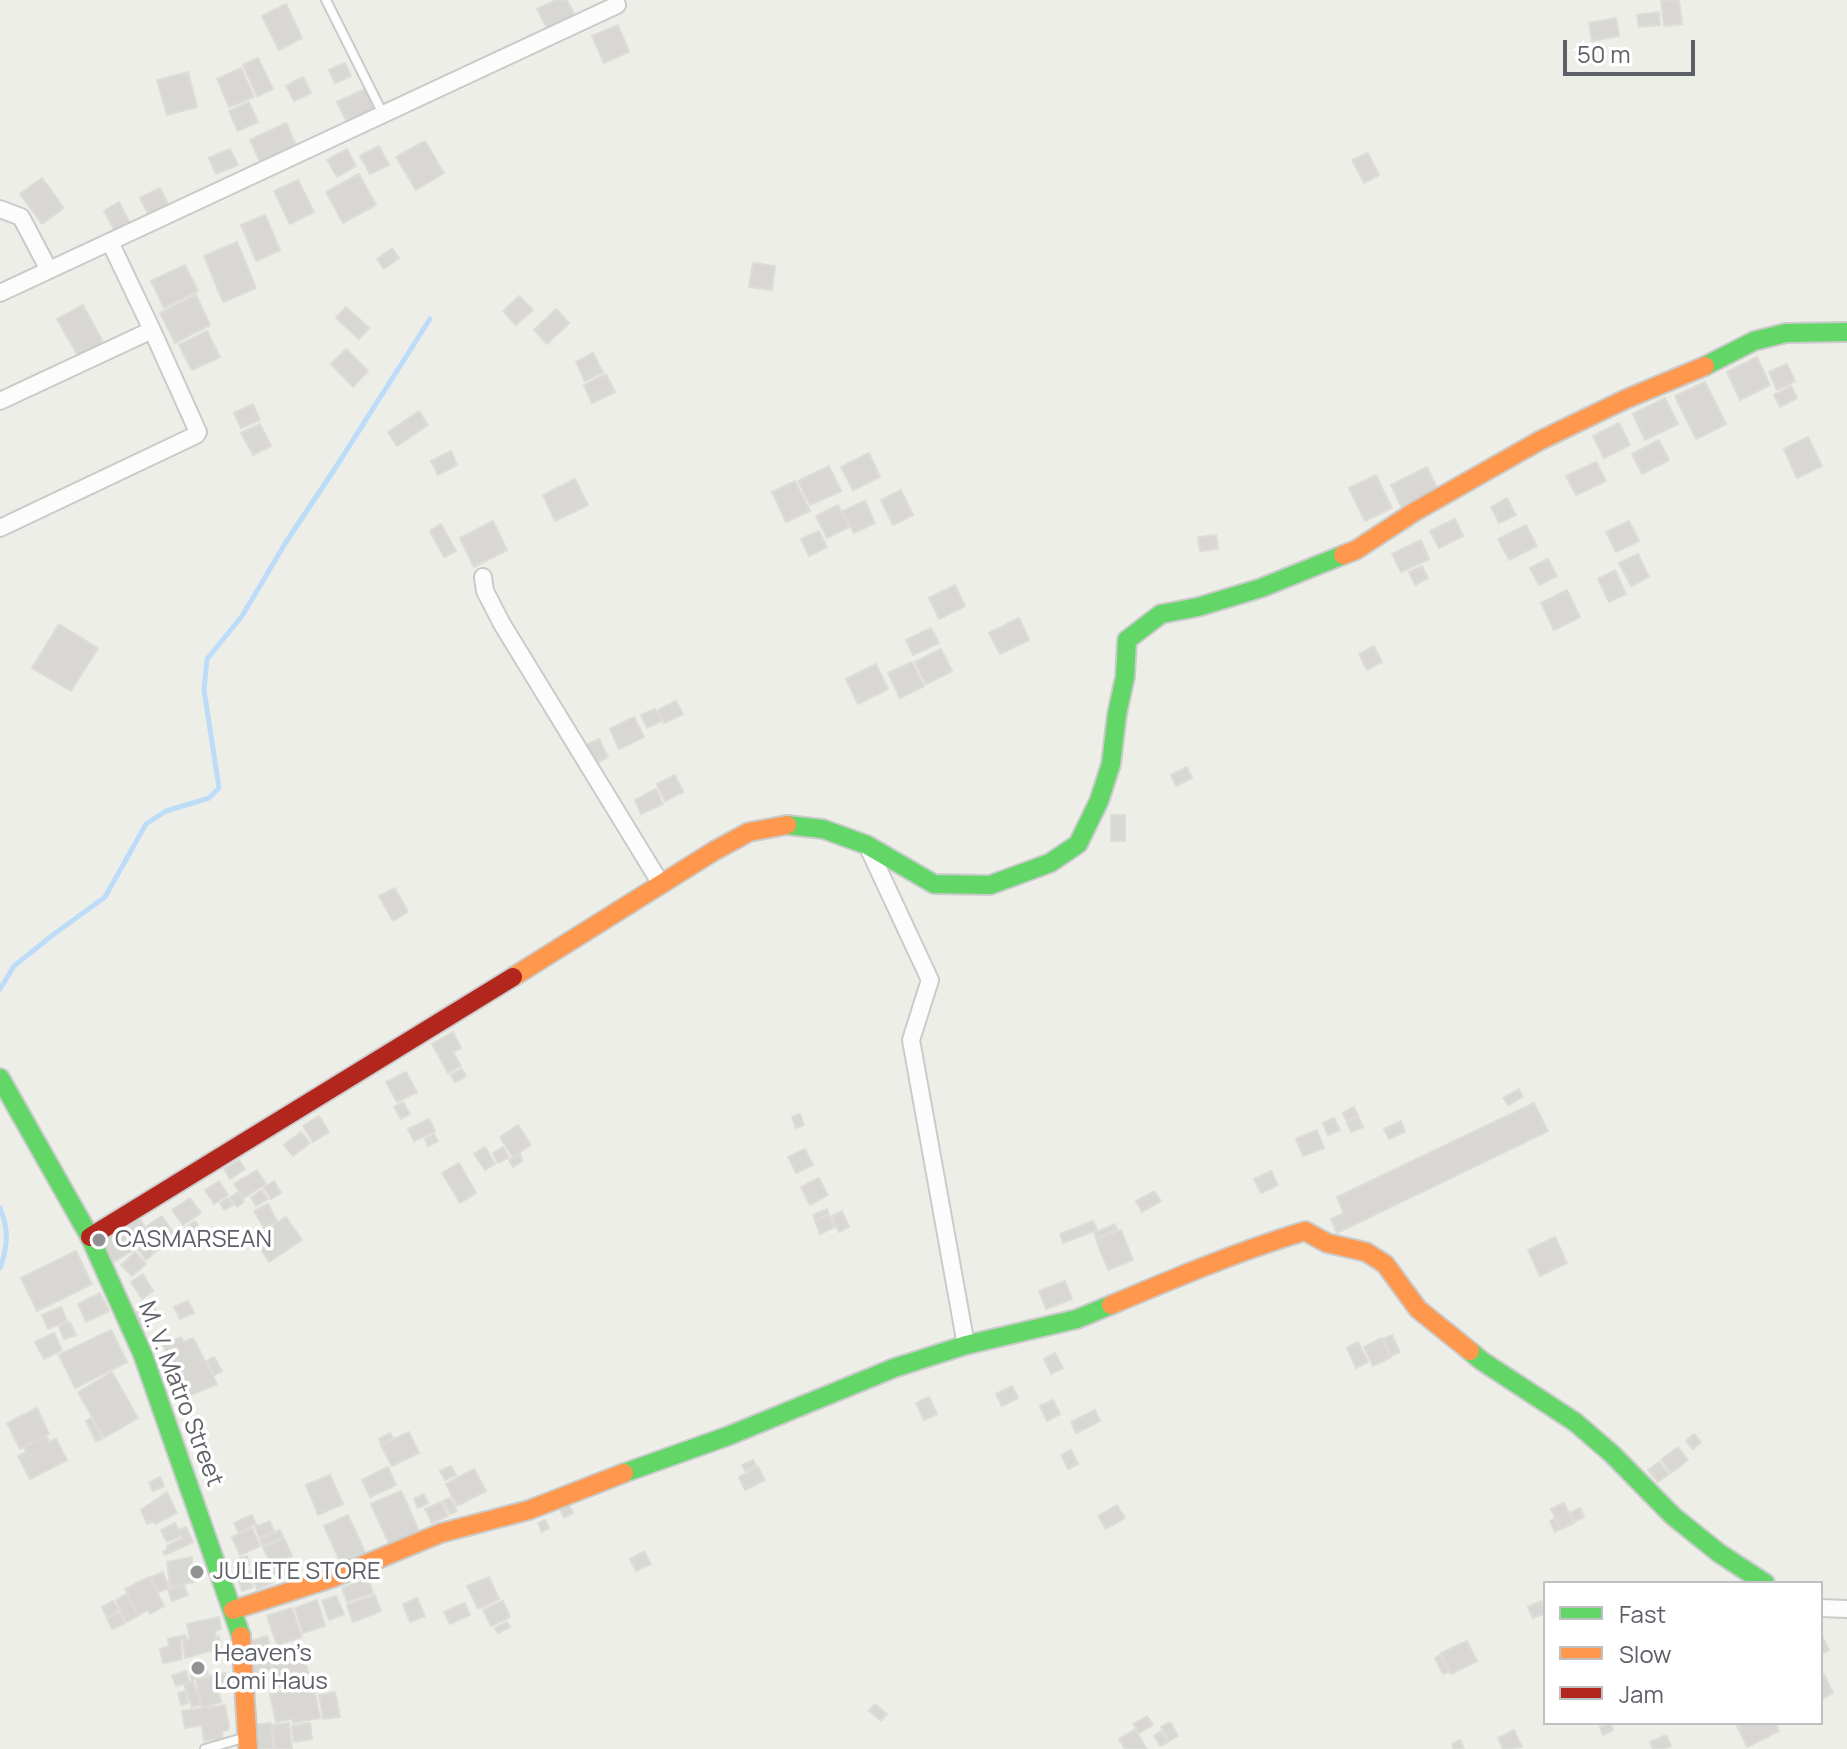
<!DOCTYPE html>
<meta charset="utf-8">
<style>
body{margin:0}
#map{position:relative;width:1847px;height:1749px;overflow:hidden;background:#eeeee9;font-family:Manrope,sans-serif}
canvas{display:block}
.legend{position:absolute;left:1543px;top:1581px;width:280px;height:144px;box-sizing:border-box;background:#fff;border:2px solid #bec0c2;margin:0;padding:10px 14px;list-style:none;font-size:24px;color:#5d6167}
.legend li{display:flex;align-items:center;gap:16px;height:40px}
.legend b{width:40px;border:2px solid #bec0c2}
.scale{position:absolute;left:1563px;top:40px;width:132px;height:36px;box-sizing:border-box;border:4px solid #5d6167;border-top:0;padding-left:10px;font-size:24px;line-height:28px;white-space:nowrap;color:#5d6167;-webkit-text-stroke:6px #fff;paint-order:stroke}
</style>
<div id="map">
<canvas width="1847" height="1749"></canvas>
<ul class="legend">
<li><b style="height:10px;background:#63d668"></b>Fast</li>
<li><b style="height:10px;background:#ff974d"></b>Slow</li>
<li><b style="height:10px;background:#b3261e"></b>Jam</li>
</ul>
<div class="scale">50 m</div>
</div>
<script>
const c = document.querySelector('canvas').getContext('2d');
c.lineJoin = 'round';
function stroke(path, color, width, dash) { c.strokeStyle = color; c.lineWidth = width; c.lineCap = dash ? 'butt' : 'round'; c.setLineDash(dash || []); c.stroke(path); }
function fill(path, color) { c.fillStyle = color; c.fill(path, 'evenodd'); }
function write(font, color, halo, rows, align = 'center') {
  c.font = font + ' Manrope,sans-serif'; c.lineWidth = 7; c.setLineDash([]); c.textBaseline = 'middle'; c.strokeStyle = halo; c.fillStyle = color; for (const [text, x, y, turn = 0] of rows) {
    c.save(); c.translate(x, y); c.rotate((+turn || 0) * Math.PI / 180); c.textAlign = isNaN(turn) ? turn : align; if (halo) c.strokeText(text, 0, 0); c.fillText(text, 0, 0); c.restore();
  }
}
const stream = new Path2D(`
 M0,989L14,966L54,934L105,897L146,824L166,811L209,798L219,788L204,690L207,659L242,616L286,542L334,470L430,319
 M0,1208C9,1230 8,1246 0,1268`);
const building = new Path2D(`
 M556,0H567L575,16L548,30L537,9Z
 M1661,0H1679L1682,24L1664,26Z
 M286,4L302,38L279,50L262,16Z
 M1659,12L1660,25L1639,27L1637,15Z
 M1616,18L1619,36L1592,41L1589,23Z
 M618,25L629,52L604,63L592,36Z
 M258,58L273,89L257,96L243,65Z
 M345,63L351,76L335,83L329,70Z
 M241,68L254,97L229,107L217,79Z
 M188,72L197,107L167,115L157,80Z
 M303,77L311,93L294,101L286,86Z
 M367,88L380,114L350,128L337,102Z
 M249,102L258,122L238,131L229,111Z
 M286,123L299,152L263,168L250,140Z
 M425,141L444,173L416,190L396,157Z
 M379,146L389,165L370,174L360,156Z
 M230,149L238,165L216,174L209,158Z
 M347,149L356,166L337,177L327,160Z
 M1368,153L1379,175L1364,183L1352,160Z
 M359,174L376,205L343,223L326,192Z
 M42,178L64,208L42,224L20,194Z
 M298,180L314,212L290,224L274,191Z
 M160,188L171,210L151,220L140,198Z
 M119,202L130,223L115,231L104,211Z
 M265,215L280,250L256,261L241,225Z
 M237,242L256,288L223,302L204,256Z
 M392,248L399,258L384,269L377,259Z
 M753,263L775,266L772,290L749,287Z
 M185,265L198,291L164,308L151,281Z
 M196,295L210,325L175,343L160,313Z
 M519,296L533,310L516,325L503,311Z
 M83,305L103,342L78,356L57,319Z
 M346,307L369,328L359,339L336,318Z
 M556,309L569,323L547,344L534,330Z
 M207,331L220,357L192,370L179,345Z
 M346,349L368,371L353,387L331,364Z
 M593,353L603,372L585,381L576,362Z
 M1757,357L1770,385L1740,400L1727,372Z
 M1787,364L1795,381L1777,390L1769,372Z
 M606,374L615,392L592,403L584,385Z
 M1705,382L1726,424L1696,439L1675,396Z
 M1791,386L1797,398L1780,407L1774,395Z
 M1665,398L1678,424L1645,440L1633,414Z
 M253,404L260,420L241,428L234,413Z
 M419,411L428,425L397,446L388,432Z
 M1619,423L1630,445L1604,458L1593,436Z
 M260,424L271,446L253,455L241,433Z
 M1808,437L1822,466L1797,478L1784,449Z
 M1659,440L1669,460L1642,474L1632,454Z
 M451,451L457,465L438,475L431,461Z
 M869,453L880,477L853,490L841,467Z
 M1596,462L1606,481L1576,495L1566,476Z
 M829,466L841,491L810,505L798,481Z
 M1427,467L1438,490L1402,508L1391,485Z
 M1376,475L1392,508L1365,521L1349,488Z
 M575,479L588,505L555,521L543,495Z
 M795,481L810,511L786,522L772,492Z
 M901,490L913,515L893,525L881,500Z
 M1507,498L1516,515L1499,523L1491,507Z
 M865,501L875,523L854,533L843,511Z
 M838,505L849,527L827,538L816,516Z
 M1455,519L1463,536L1439,548L1430,531Z
 M493,521L507,550L474,567L460,538Z
 M1629,521L1639,541L1616,552L1606,532Z
 M441,524L456,551L444,557L430,531Z
 M1526,525L1537,546L1509,560L1498,539Z
 M819,531L827,547L809,556L801,539Z
 M1216,535L1218,549L1200,551L1198,537Z
 M1421,540L1429,559L1401,572L1392,554Z
 M1638,554L1649,577L1631,586L1619,563Z
 M1548,559L1557,576L1539,585L1530,568Z
 M1422,566L1428,578L1415,585L1409,572Z
 M1615,570L1626,594L1609,602L1598,579Z
 M955,585L965,606L939,619L929,598Z
 M1567,590L1580,617L1554,630L1541,603Z
 M1019,618L1029,640L1000,654L989,633Z
 M59,624L98,648L71,691L32,668Z
 M931,628L939,643L913,655L906,640Z
 M1374,646L1382,662L1367,670L1359,654Z
 M941,649L952,671L926,684L915,662Z
 M912,662L924,686L900,698L888,673Z
 M876,664L888,689L858,704L846,679Z
 M676,701L683,714L664,723L658,710Z
 M655,709L661,721L647,728L641,715Z
 M634,717L644,737L619,749L610,729Z
 M599,739L608,757L595,764L586,745Z
 M1187,767L1192,778L1176,786L1171,775Z
 M675,775L683,792L665,801L657,784Z
 M656,789L663,804L641,814L635,800Z
 M1111,815H1125V841H1111Z
 M395,888L408,912L393,921L379,896Z
 M453,1032L461,1048L453,1052L461,1066L448,1073L432,1044Z
 M462,1069L466,1076L455,1082L451,1075Z
 M406,1072L417,1092L397,1102L386,1082Z
 M1519,1089L1523,1097L1508,1105L1503,1098Z
 M403,1102L410,1114L401,1119L394,1107Z
 M1534,1103L1548,1131L1337,1233L1331,1219L1344,1213L1337,1197Z
 M1354,1107L1358,1116L1347,1121L1343,1113Z
 M800,1114L804,1125L796,1128L792,1117Z
 M319,1116L329,1132L313,1142L303,1126Z
 M1358,1117L1363,1127L1351,1132L1347,1123Z
 M1334,1118L1340,1130L1328,1135L1323,1123Z
 M429,1119L435,1131L414,1141L408,1129Z
 M1401,1121L1405,1132L1389,1139L1384,1129Z
 M518,1125L531,1145L513,1157L500,1137Z
 M1317,1130L1324,1148L1303,1156L1296,1139Z
 M301,1132L310,1143L293,1156L284,1145Z
 M434,1134L438,1141L428,1146L425,1139Z
 M485,1147L495,1164L485,1170L474,1154Z
 M503,1147L509,1157L498,1163L493,1153Z
 M805,1149L813,1165L796,1173L788,1157Z
 M520,1154L523,1161L513,1167L509,1160Z
 M239,1160L245,1169L230,1179L224,1169Z
 M459,1163L476,1193L460,1203L442,1173Z
 M257,1170L266,1184L244,1198L234,1184Z
 M1271,1171L1278,1185L1261,1193L1254,1179Z
 M819,1178L828,1195L810,1205L801,1187Z
 M219,1181L228,1195L214,1204L205,1190Z
 M274,1181L281,1193L271,1199L264,1188Z
 M262,1190L268,1199L256,1206L251,1197Z
 M1154,1191L1161,1201L1142,1212L1136,1201Z
 M238,1192L244,1202L237,1207L230,1197Z
 M190,1198L201,1213L183,1225L172,1210Z
 M228,1198L233,1205L224,1210L220,1203Z
 M268,1204L277,1221L264,1228L254,1211Z
 M827,1209L829,1214L815,1220L813,1215Z
 M842,1211L849,1227L839,1232L832,1216Z
 M829,1215L835,1227L820,1234L815,1221Z
 M162,1216L175,1235L160,1246L147,1226Z
 M286,1217L302,1240L269,1262L254,1238Z
 M140,1219L151,1237L136,1247L124,1229Z
 M195,1221L206,1238L196,1245L185,1228Z
 M1093,1221L1097,1230L1063,1243L1060,1234Z
 M1115,1224L1117,1229L1096,1238L1094,1233Z
 M122,1229L135,1249L114,1262L101,1242Z
 M1121,1230L1133,1260L1108,1270L1096,1240Z
 M1555,1237L1567,1263L1540,1276L1528,1250Z
 M150,1239L159,1249L146,1260L138,1250Z
 M76,1251L92,1284L37,1311L21,1278Z
 M135,1252L146,1264L132,1276L121,1265Z
 M143,1274L153,1291L142,1299L131,1282Z
 M1065,1281L1072,1299L1046,1309L1039,1291Z
 M100,1293L109,1311L86,1322L78,1304Z
 M188,1301L194,1313L180,1319L174,1307Z
 M153,1304L160,1318L138,1329L131,1315Z
 M61,1307L67,1321L48,1329L42,1315Z
 M70,1322L76,1335L64,1339L59,1327Z
 M111,1330L127,1362L75,1388L59,1355Z
 M54,1333L62,1350L44,1359L35,1342Z
 M1392,1335L1400,1352L1391,1356L1383,1339Z
 M181,1337L184,1342L193,1338L217,1384L186,1397L178,1377L170,1380L158,1358L167,1354L163,1345Z
 M1382,1338L1391,1357L1373,1366L1364,1347Z
 M1358,1342L1368,1362L1356,1368L1347,1348Z
 M1055,1353L1063,1368L1051,1374L1044,1359Z
 M214,1357L222,1371L214,1375L207,1361Z
 M112,1372L138,1418L104,1438L78,1392Z
 M1012,1386L1018,1398L1002,1406L996,1394Z
 M929,1397L937,1414L924,1420L916,1403Z
 M1053,1400L1060,1414L1047,1421L1040,1406Z
 M37,1408L49,1434L20,1449L7,1423Z
 M1095,1410L1100,1421L1076,1433L1071,1422Z
 M91,1418L102,1439L96,1441L86,1421Z
 M409,1432L419,1453L392,1466L381,1445Z
 M390,1433L393,1438L381,1444L379,1439Z
 M1694,1434L1701,1442L1693,1449L1686,1441Z
 M46,1436L49,1442L56,1439L67,1460L30,1479L18,1456L26,1452L24,1447Z
 M1678,1447L1688,1460L1671,1473L1661,1460Z
 M1071,1450L1078,1464L1068,1469L1061,1455Z
 M753,1460L756,1466L745,1471L742,1465Z
 M1659,1462L1669,1474L1658,1482L1648,1470Z
 M451,1466L456,1475L445,1480L440,1471Z
 M388,1467L396,1485L370,1497L362,1480Z
 M758,1467L765,1480L745,1490L739,1477Z
 M474,1469L486,1491L457,1506L446,1484Z
 M330,1475L343,1504L318,1515L306,1485Z
 M160,1477L164,1486L153,1491L149,1483Z
 M401,1491L420,1533L390,1546L371,1504Z
 M167,1492L177,1513L155,1524L154,1521L147,1524L141,1510Z
 M424,1494L428,1503L418,1508L414,1499Z
 M450,1498L457,1511L450,1514L443,1501Z
 M441,1502L448,1516L432,1523L425,1509Z
 M1564,1503L1574,1523L1561,1529L1551,1509Z
 M569,1505L573,1513L564,1518L560,1509Z
 M1117,1505L1125,1518L1106,1529L1098,1516Z
 M1580,1508L1584,1517L1574,1522L1570,1513Z
 M252,1515L256,1524L238,1532L234,1523Z
 M348,1515L365,1552L341,1563L324,1526Z
 M1555,1518L1560,1529L1555,1532L1550,1521Z
 M545,1520L549,1528L542,1532L538,1523Z
 M270,1521L274,1531L259,1537L255,1527Z
 M175,1523L178,1530L186,1527L193,1542L165,1555L163,1552L168,1548L167,1546L183,1538L182,1535L167,1542L161,1530Z
 M252,1528L260,1546L240,1555L232,1537Z
 M280,1530L283,1537L263,1546L260,1539Z
 M284,1538L292,1556L272,1566L263,1547Z
 M644,1551L651,1564L636,1571L630,1559Z
 M247,1556L249,1565L236,1568L234,1560Z
 M192,1557L194,1582L170,1587L167,1562Z
 M283,1565L286,1573L274,1576L271,1568Z
 M267,1566L273,1583L257,1589L251,1572Z
 M248,1571L253,1587L242,1591L237,1574Z
 M163,1572L169,1588L158,1592L151,1577Z
 M149,1577L164,1606L150,1614L148,1610L138,1615L125,1589Z
 M489,1577L499,1599L478,1609L467,1586Z
 M368,1579L373,1593L347,1602L342,1588Z
 M183,1584L188,1595L172,1601L168,1590Z
 M127,1594L138,1616L126,1622L116,1600Z
 M375,1595L381,1611L353,1622L347,1605Z
 M336,1596L344,1614L329,1620L322,1601Z
 M417,1598L425,1616L410,1622L403,1604Z
 M317,1600L325,1626L303,1633L295,1608Z
 M113,1601L119,1610L107,1617L102,1607Z
 M503,1601L510,1617L491,1626L483,1610Z
 M1541,1601L1545,1613L1533,1618L1528,1607Z
 M465,1603L470,1615L450,1624L444,1612Z
 M292,1608L302,1637L277,1645L267,1616Z
 M120,1612L125,1623L112,1629L107,1618Z
 M219,1617L221,1629L215,1631L216,1638L219,1636L221,1648L185,1658L183,1641L190,1639L187,1624Z
 M507,1622L510,1627L498,1633L495,1628Z
 M1821,1634L1829,1650L1821,1654Z
 M185,1635L187,1640H180L182,1659L163,1663L160,1649L169,1646L168,1639Z
 M267,1636L270,1646L253,1651L250,1641Z
 M1467,1641L1477,1661L1451,1674L1441,1653Z
 M267,1650L272,1671L250,1676L245,1655Z
 M303,1653L310,1679L277,1688L271,1662Z
 M1440,1655L1448,1672L1443,1674L1435,1658Z
 M205,1665L208,1674L192,1680L189,1670Z
 M186,1671L189,1682L176,1686L172,1676Z
 M225,1673L228,1683L219,1685L216,1675Z
 M1824,1674L1833,1693L1821,1699V1675Z
 M214,1675L221,1702L202,1707L196,1680Z
 M193,1681L201,1705L192,1707L184,1684Z
 M313,1683L320,1718L293,1723L292,1719L276,1722L270,1694Z
 M185,1691L188,1703L181,1705L178,1693Z
 M335,1692L340,1717L323,1719L319,1695Z
 M875,1704L887,1714L881,1721L869,1711Z
 M225,1705L229,1726L228,1730L222,1731L223,1738L204,1741L202,1725L185,1728L182,1711Z
 M1147,1716L1153,1725L1139,1733L1133,1724Z
 M1170,1722L1178,1736L1169,1741L1161,1727Z
 M271,1723L273,1749H252L250,1725Z
 M289,1723L292,1749H275L273,1725Z
 M310,1723L312,1739L294,1742L292,1726Z
 M1610,1723L1613,1730L1603,1735L1600,1727Z
 M1744,1723H1775L1779,1731L1747,1747L1737,1726Z
 M1135,1729L1147,1749H1125L1119,1739Z
 M1514,1730L1522,1747L1503,1749L1498,1738Z
 M1161,1731L1168,1742L1160,1746L1154,1736Z
 M1666,1735L1671,1746L1664,1749H1653L1650,1742Z
 M1460,1740L1464,1749H1454L1452,1744Z`);
const lane = new Path2D(`
 M326,0L383,114
 M205,1749L243,1738`);
const street = new Path2D(`
 M0,209L21,217L49,270
 M0,293L617,5
 M0,401L152,330
 M0,528L196,435L198,432L152,330L110,242
 M483,577L485,591L502,624L661,884
 M867,845L930,980L911,1040L966,1345
 M1821,1608L1847,1609`);
const fast = new Path2D(`
 M1705,366L1754,341L1786,333L1847,332
 M787,825L823,829L867,845L934,884L990,885L1050,863L1078,844L1099,801L1111,764L1117,714L1125,677L1127,640L1161,614L1198,607L1261,588L1343,555
 M0,1078L90,1237L143,1355L241,1636
 M1470,1351L1482,1361L1575,1422L1612,1454L1673,1516L1719,1553L1765,1583
 M624,1473L728,1436L894,1368L966,1345L1077,1319L1111,1305`);
const slow = new Path2D(`
 M1343,555L1356,550L1414,512L1539,441L1626,399L1705,366
 M513,977L714,851L749,832L787,825
 M1111,1305C1175,1278 1239,1251 1305,1231L1327,1243L1366,1252L1385,1264L1418,1309L1470,1351
 M233,1610L332,1578L441,1533L529,1510L624,1473
 M241,1636L248,1749`);
const jam = new Path2D(`
 M90,1237L513,977`);
const markers = [
 [99,1240,8,"#909294"],
 [197,1572,8,"#909294"],
 [198,1668,8,"#909294"]
];
const poiNames = [
 ["CASMARSEAN",115,1240],
 ["JULIETE STORE",213,1572],
 ["Heaven’s",214,1654],
 ["Lomi Haus",214,1682]
];
const streetNames = [
 ["M. V. Matro Street",180,1394,69]
];
stroke(stream, '#bddcf8', 5);
fill(building, '#d8d7d4');
stroke(building, '#dedcd7', 2);
stroke(lane, '#cacbc9', 12);
stroke(street, '#cacbc9', 20);
stroke(fast, '#cacbcb', 22);
stroke(slow, '#cacbcb', 22);
stroke(jam, '#cacbcb', 22);
stroke(lane, '#fcfcfc', 8);
stroke(street, '#fcfcfc', 16);
stroke(fast, '#63d668', 18);
stroke(slow, '#ff974d', 18);
stroke(jam, '#b3261e', 18);
for (const [x, y, r, color] of markers) { const dot = new Path2D(); dot.arc(x, y, r, 0, 2 * Math.PI); c.fillStyle = color; c.fill(dot); stroke(dot, '#fff', 3); }
write('24px', '#5d6167', '#fff', poiNames, 'left');
write('24px', '#5d6167', '#fff', streetNames);
</script>
